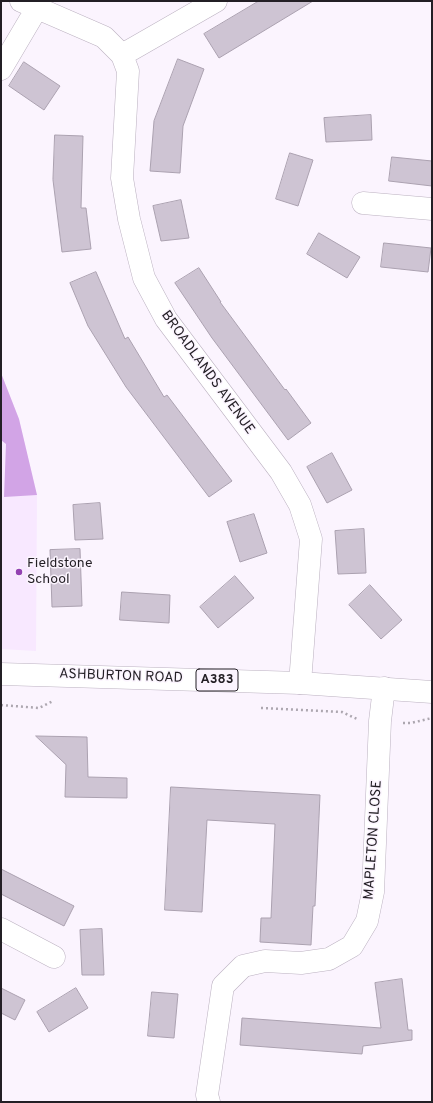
<!DOCTYPE html>
<style>
body{margin:0}
#map{position:relative;width:433px;height:1103px;overflow:hidden;background:#fbf4fe;font-family:Overpass,sans-serif}
canvas{display:block}
.frame{position:absolute;inset:0;border:2px solid #231f25;pointer-events:none}
</style>
<div id="map">
<canvas width="433" height="1103"></canvas>
<div class="frame"></div>
</div>
<script>
const c = document.querySelector('canvas').getContext('2d');
c.lineJoin = 'round';
function fill(path, color) { c.fillStyle = color; c.fill(path, 'evenodd'); }
function stroke(path, color, width, dash) { c.strokeStyle = color; c.lineWidth = width; c.lineCap = dash ? 'butt' : 'round'; c.setLineDash(dash || []); c.stroke(path); }
function write(font, color, halo, rows, align = 'center') {
  c.font = font + ' Overpass,sans-serif'; c.lineWidth = 3; c.setLineDash([]); c.textBaseline = 'middle'; c.strokeStyle = halo; c.fillStyle = color; for (const [text, x, y, turn = 0] of rows) {
    c.save(); c.translate(x, y); c.rotate((+turn || 0) * Math.PI / 180); c.textAlign = isNaN(turn) ? turn : align; if (halo) c.strokeText(text, 0, 0); c.fillText(text, 0, 0); c.restore();
  }
}
const built = new Path2D(`
 M1,373L19,419L37,495L36,651L1,649Z`);
const forest = new Path2D(`
 M1,373L19,419L37,495L4,497L6,444L1,440Z`);
const building = new Path2D(`
 M259,1H313L219,58L204,34Z
 M178,59L204,69L183,126L180,173L150,171L154,121Z
 M24,62L60,86L44,110L9,86Z
 M371,115L372,140L326,142L324,118Z
 M55,135L83,136L81,208H86L91,249L62,252L53,180Z
 M290,153L313,160L298,206L276,199Z
 M392,157L432,161V186L389,181Z
 M181,200L189,238L161,241L153,206Z
 M319,233L360,257L347,278L307,254Z
 M384,243L431,248L428,272L381,267Z
 M199,268L221,302H220L285,390L286,389L311,423L288,440L212,338L175,283Z
 M96,272L125,339L128,337L164,397L167,395L232,481L209,497L126,387L88,326L70,283Z
 M332,453L352,490L327,503L307,467Z
 M100,503L103,539L75,540L73,505Z
 M254,514L267,553L240,562L227,522Z
 M364,529L366,573L338,574L335,531Z
 M80,549L82,606L52,607L50,550Z
 M235,576L254,598L218,628L200,607Z
 M370,585L402,620L381,639L349,605Z
 M122,592L170,595L169,623L120,620Z
 M36,736L87,737L88,777L127,778V798L65,797L66,765Z
 M171,787L320,795L315,906H313L311,945L260,942L261,918H271L275,824L207,820L202,912L165,910Z
 M1,869L74,906L64,926L1,894Z
 M102,929L104,975H82L80,930Z
 M402,979L408,1030H412V1040L363,1046L362,1054L240,1045L242,1018L381,1028L375,983Z
 M1,988L25,1000L15,1020L1,1013Z
 M76,988L88,1008L49,1032L37,1012Z
 M152,992L178,994L174,1038L148,1036Z`);
const path = new Path2D(`
 M1,705L39,708L53,701
 M261,708L342,712L357,719
 M403,723H411L432,718`);
const street = new Path2D(`
 M21,1L104,37L122,55L128,71L122,178L129,219L144,278L166,319L281,472L300,505L311,539L300,683
 M122,55L216,1
 M1,69L37,8
 M363,203L432,209
 M1,929L54,957
 M209,1102L207,1095L223,986L243,966L265,961L301,963L329,959L352,946L367,921L373,892L380,721L384,688`);
const primary = new Path2D(`
 M1,674L300,683L432,692`);
const markers = [
 [19,572,4,"#9342b2"]
];
const shields = [
 [217,680,42]
];
const shieldNames = [
 ["A383",217,680]
];
const streetNames = [
 ["BROADLANDS AVENUE",207,373,54],
 ["ASHBURTON ROAD",121,677,2],
 ["MAPLETON CLOSE",374,840,-86]
];
const poiNames = [
 ["Fieldstone",27,564],
 ["School",27,580]
];
fill(built, '#f8e8ff');
fill(forest, '#d2a4e6');
fill(building, '#cec4d3');
stroke(building, '#aba1b0', 1);
stroke(street, '#bbb1c0', 23);
stroke(primary, '#bbb1c0', 23);
stroke(path, '#ada7b0', 2.5, [2, 3]);
stroke(street, '#fff', 22);
stroke(primary, '#fff', 22);
for (const [x, y, r, color] of markers) { const dot = new Path2D(); dot.arc(x, y, r, 0, 2 * Math.PI); c.fillStyle = color; c.fill(dot); stroke(dot, '#fbf4fe', 1.5); }
for (const [x, y, w] of shields) { const box = new Path2D(); box.roundRect(x - w / 2, y - 11, w, 22, 3); c.fillStyle = '#fbf4fe'; c.fill(box); stroke(box, '#231f25', 1); }
write('bold 13px', '#231f25', null, shieldNames);
write('14px', '#231f25', '#fbf4fe', streetNames);
write('14px', '#231f25', '#fbf4fe', poiNames, 'left');
</script>
